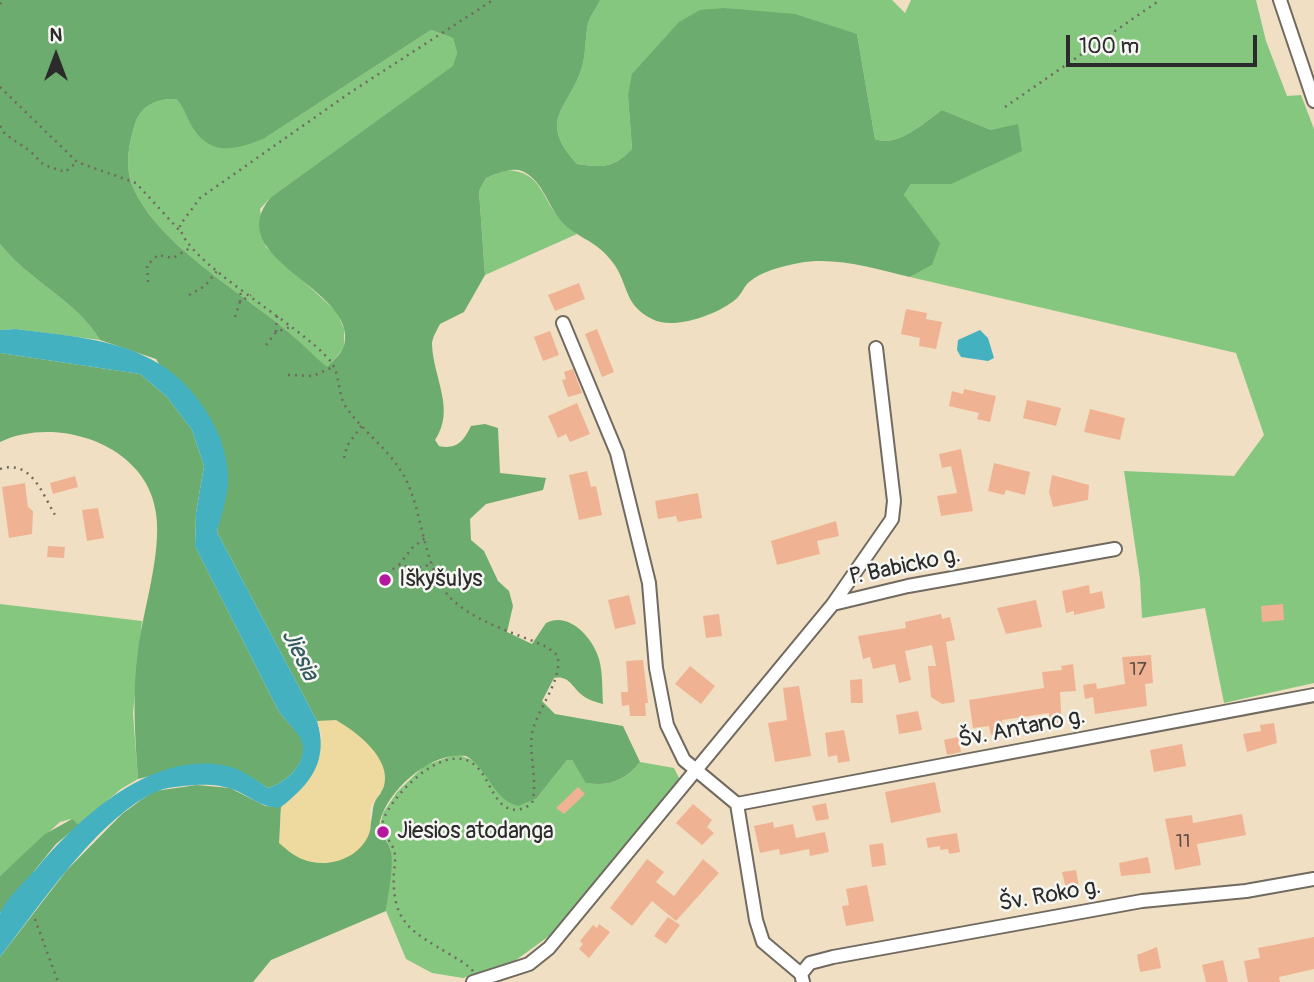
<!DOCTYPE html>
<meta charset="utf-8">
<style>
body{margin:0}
#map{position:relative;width:1314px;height:982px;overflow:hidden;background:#f0dfc2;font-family:Pangolin,sans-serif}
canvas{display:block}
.north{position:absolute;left:21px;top:21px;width:70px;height:70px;-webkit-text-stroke:5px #f6f6f2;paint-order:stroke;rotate:0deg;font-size:19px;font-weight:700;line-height:28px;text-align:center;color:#2b2b2b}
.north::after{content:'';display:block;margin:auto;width:24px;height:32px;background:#2b2b2b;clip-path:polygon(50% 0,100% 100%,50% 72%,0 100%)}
.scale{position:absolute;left:1066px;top:35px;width:191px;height:32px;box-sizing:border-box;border:4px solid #2b2b2b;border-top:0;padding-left:9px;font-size:21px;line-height:24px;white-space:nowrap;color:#2b2b2b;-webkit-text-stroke:5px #f6f6f2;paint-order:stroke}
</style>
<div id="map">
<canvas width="1314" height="982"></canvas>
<div class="north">N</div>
<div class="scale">100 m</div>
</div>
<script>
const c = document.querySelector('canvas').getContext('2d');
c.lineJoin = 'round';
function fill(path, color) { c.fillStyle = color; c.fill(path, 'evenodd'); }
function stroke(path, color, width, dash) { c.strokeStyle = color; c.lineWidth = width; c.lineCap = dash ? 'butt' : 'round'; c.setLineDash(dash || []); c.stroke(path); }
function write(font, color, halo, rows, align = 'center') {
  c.font = font + ' Pangolin,sans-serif'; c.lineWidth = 5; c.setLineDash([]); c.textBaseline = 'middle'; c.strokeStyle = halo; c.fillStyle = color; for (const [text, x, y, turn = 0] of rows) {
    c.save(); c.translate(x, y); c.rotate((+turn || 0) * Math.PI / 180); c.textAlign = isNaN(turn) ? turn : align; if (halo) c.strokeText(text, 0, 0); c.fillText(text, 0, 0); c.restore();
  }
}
const green = new Path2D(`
 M600,0H892L905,13L911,0H1256L1266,41L1287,96L1301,95L1314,129V683L1224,703L1205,608L1142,618L1140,579L1124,471L1234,476L1264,435L1236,353L910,277L932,265L904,195L911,184H951L991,130L942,110C923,123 898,148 875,139L857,34L724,8L628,96L632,149C613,168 603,168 577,164C536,118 569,110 582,67C586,54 585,38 588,24C590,15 597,8 600,0Z
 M431,30L453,38L457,53L454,66L271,197L260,209L266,247L337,312L344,329V348L327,368C315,357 304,345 292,335C244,293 154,244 131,182C125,164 129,142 135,124C141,105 158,98 176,99L185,109L190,123L265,138Z
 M507,170C542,172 541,197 559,218C564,224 571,229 577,234L485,275L479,191L486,178Z
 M0,244C28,280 77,301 100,340L16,329L0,330Z
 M0,604L142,621L133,713L138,779L121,789L79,825L71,819L60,822L0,876Z
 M456,754L475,761L486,774L537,798L567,760H572L587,783C609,787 626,780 640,762L674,768L680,780L549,936L512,963L463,978L432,973L406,959L386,911L391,850L380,826L383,813L397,792L424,766Z`);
const forest = new Path2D(`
 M0,0H600C597,8 590,15 588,24C585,38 586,54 582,67C569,110 536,118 577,164C603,168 613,168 632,149L628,96L632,74L679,22L700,10L724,8L795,14L857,34L875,139C898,148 923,123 942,110L991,130L1018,124L1022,151L951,184H911L904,195L940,243L932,265L910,277C875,269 835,256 799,263C783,266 762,271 749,282C744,286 742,294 736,299C719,314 673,331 652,319C624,305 629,286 614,264C596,238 573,238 558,217C546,201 542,180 522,171C511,167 497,174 486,178L479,191L485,275L464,312L440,324C437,330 432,338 432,344C433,378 456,409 435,440L439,446C456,450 464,441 471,426L485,424L498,428L500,473L546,478L543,490L486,504L470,519L471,540L484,551L498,581L509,591L513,606L507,632L532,644L546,623C569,611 593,638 599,659C603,673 602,690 603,704C596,702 588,700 582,695C572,687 569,675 554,678L542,701L555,714L623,726L640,762C626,780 609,787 586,783L572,760H567L537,798L518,806C493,800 488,768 466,756C433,750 388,789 380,821C377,833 388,839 391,851C394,869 388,892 386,911L271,960L253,982H0V957L67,870L122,814L141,800L155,791L197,785L230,788L265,806L281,807L280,843C290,849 303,860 314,861C343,867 364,850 371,822C374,809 371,804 381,793L336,721H317L217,532L228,480L156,359L100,340C77,301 28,280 0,244ZM431,30L453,38L457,53L453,66L271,197C218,260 360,288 344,346C342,353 332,362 327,367C315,357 304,345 292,335C244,293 153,243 131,182C125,164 129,142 135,124C141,105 158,98 176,99C184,107 185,113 190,123C209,158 235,150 265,138Z
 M0,353L140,374L167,397L192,430L204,466L196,513L195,546L278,710C284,719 290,724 297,732C316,755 289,782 268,788L249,776L191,766L138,779C135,736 132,694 138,651C143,609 162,554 156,513C147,444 56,415 0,442Z
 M72,819L79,825L56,844L0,913V876L45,834Z`);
const sand = new Path2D(`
 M336,720C357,732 392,759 384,786C381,796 372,800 370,810C369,817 372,824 370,831C362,858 327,870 302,859C294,856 286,849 279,843L281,807L296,795L322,736L317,721Z`);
const water = new Path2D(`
 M16,329C93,339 164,341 208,414C220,434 228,456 228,480C228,497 221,516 217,532L317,721C329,760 311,784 281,807C263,810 249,795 232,789C222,785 206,784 195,785C182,786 165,787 153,793C96,821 39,907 0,957C0,944 0,926 0,914C3,902 28,878 37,868C80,816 156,747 231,767C244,771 257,781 268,788C289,782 316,755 296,732C290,724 284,719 278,710L195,546L196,513L204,466L192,430L167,397L140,374L0,353V330Z
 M980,330L988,338L994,358L988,361L961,357L957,350L958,340Z`);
const building = new Path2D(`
 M579,283L585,299L555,311L548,295Z
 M906,309L927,313L926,319L942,322L936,349L919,346L920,338L901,334Z
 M597,329L614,372L602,377L585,334Z
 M550,331L559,355L543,361L534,337Z
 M573,369L582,393L568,397L562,380L566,379L564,372Z
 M964,389L996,396L990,422L977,419L979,413L949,406L952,391L963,394Z
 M1027,400L1061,408L1056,426L1023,418Z
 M577,403L590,434L570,442L566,434L558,438L548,416Z
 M1090,409L1125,418L1120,440L1084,432Z
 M961,449L973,511L941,516L937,496L957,493L951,466L942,468L939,454Z
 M994,463L1030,472L1025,495L1006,490L1004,495L988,491Z
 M587,471L591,487L596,486L602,515L579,520L569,475Z
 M1052,475L1089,485L1088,500L1053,507L1049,492Z
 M75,476L78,487L53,494L50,483Z
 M25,483L28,507L33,511L32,534L9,538L2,487Z
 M698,493L702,518L678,522L676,516L658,519L655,501Z
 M98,508L104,538L87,541L82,510Z
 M836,521L839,536L817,541L820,554L777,565L771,541Z
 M48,546L65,547L64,558L47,557Z
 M1089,585L1090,594L1102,591L1105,608L1074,615V611L1066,613L1062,591Z
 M629,595L636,624L615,629L608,600Z
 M1036,600L1042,627L1006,634L997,608Z
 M1283,604L1284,620L1262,622L1261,606Z
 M719,614L722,636L706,638L703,616Z
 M941,614L942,619L950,617L955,640L946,642L955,702L942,704L931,697L928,666H936L932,645L905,651L911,680L899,683L895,664L873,669L870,657L863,659L858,636L906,628L905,622Z
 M1151,655L1153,683L1145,684L1147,706L1095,714L1093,697L1085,699L1083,685L1096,683L1097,689L1125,684L1122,657Z
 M643,660L648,703H645L646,716H630L629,705L622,706L621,692H628L626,661Z
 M1073,664L1076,691L1060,692L1062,729H1049V713L1002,720L1004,733L991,735L989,726L973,728L969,700L1044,688L1042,672L1062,670L1061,666Z
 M690,666L715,686L701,704L675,684Z
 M862,679L863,703H851L850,680Z
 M799,686L811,756L775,762L768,723L787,720L783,688Z
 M918,711L922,730L899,734L896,715Z
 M1274,723L1277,743L1247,752L1243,734L1261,731L1260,725Z
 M844,730L850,761L838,763L837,755L828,757L825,733Z
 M958,737L961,752L947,755L944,740Z
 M1182,744L1186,766L1154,772L1150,750Z
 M935,782L941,812L891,823L885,792Z
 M578,787L585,794L564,814L556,808Z
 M826,803L829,819L816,821L812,806Z
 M693,804L712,820L707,827L714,833L702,845L676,823Z
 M1242,814L1246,835L1197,844L1201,865L1175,870L1165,819L1192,815L1193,823Z
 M773,822L774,828L793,824L796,838L825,832L829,852L810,856L809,849L780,855L779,849L760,853L754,826Z
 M957,833L960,852L949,854L948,849L940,850V846L928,848L926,838Z
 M883,843L886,865L872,867L869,845Z
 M1148,857L1151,873L1121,876L1119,863Z
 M647,859L664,872L656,882L674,896L703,859L719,873L676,921L652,901L632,926L610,908Z
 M1076,870L1079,887L1066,889L1062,872Z
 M867,885L874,921L846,926L842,906L849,905L846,889Z
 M668,917L680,925L666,944L654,936Z
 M599,924L610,932L589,958L579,949L583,944L580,941L593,925L597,928Z
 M1314,937V969L1279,977L1280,982H1248L1244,961L1260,958L1258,948Z
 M1157,947L1161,968L1140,972L1137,955Z
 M1223,960L1228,982H1206L1202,965Z`);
const path = new Path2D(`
 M0,4L3,0
 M0,87L77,162L136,183L180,231
 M1005,107L1160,0
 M0,126L5,134L30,151L44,165L65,172L77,162
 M148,282L147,265L158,255L173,258L190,248
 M189,295L205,286L217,271
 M240,302L241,288
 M235,317L240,302L251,295
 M276,332L277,315
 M266,345L276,332L293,326
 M288,375L313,376L333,367
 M344,458L347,446L362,425
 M0,469C31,459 42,493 55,515
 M399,565L412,548L425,538
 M385,580L387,573L399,565L416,568L433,564
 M35,919L58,982
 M473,971C467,964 459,960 451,955C411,931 391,923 394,871C395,864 396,857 394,850C390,839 380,833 383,821C391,796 442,743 472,763C487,773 490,794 503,805C512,813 524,810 532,803C539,778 526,750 534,726C541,705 564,675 557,655L547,647C518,634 481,624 456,603C423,577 424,511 404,476C389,449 363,432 346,407C337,394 341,376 331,362C304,326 180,260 180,225L200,198L351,92L493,0`);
const minor = new Path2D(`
 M1280,0L1314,101
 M563,323L617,453L649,583L656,668L667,725L684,760L737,804L756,920L763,942L801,974L803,982
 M833,604L892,519L894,501L876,348
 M737,804L1314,695
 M801,974L810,963L833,957L1142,901L1246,891L1314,879
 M473,982L529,964L549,948L833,604L908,586L1115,549`);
const markers = [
 [385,580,7,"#b5179e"],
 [383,832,7,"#b5179e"]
];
const numberNames = [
 ["17",1138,670],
 ["11",1183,842]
];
const streetNames = [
 ["P. Babicko g.",905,567,-12],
 ["Šv. Antano g.",1022,729,-11],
 ["Šv. Roko g.",1050,896,-10]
];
const poiNames = [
 ["Iškyšulys",399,580],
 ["Jiesios atodanga",397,832]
];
const waterNames = [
 ["Jiesia",299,655,64]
];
fill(green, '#86c77f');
fill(forest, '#6cac6e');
fill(sand, '#eeda9e');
fill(water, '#44b1c0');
fill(building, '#efb393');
stroke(minor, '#706a60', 16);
stroke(path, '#706a60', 2.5, [2, 5]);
stroke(minor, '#fff', 12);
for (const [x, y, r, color] of markers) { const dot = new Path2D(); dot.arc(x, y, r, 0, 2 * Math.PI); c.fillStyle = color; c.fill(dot); stroke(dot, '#f6f6f2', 2.5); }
write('19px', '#5c4d45', null, numberNames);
write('23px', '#2b2b2b', '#f6f6f2', streetNames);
write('23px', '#2b2b2b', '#f6f6f2', poiNames, 'left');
write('italic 24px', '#345a5f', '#f6f6f2', waterNames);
</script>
